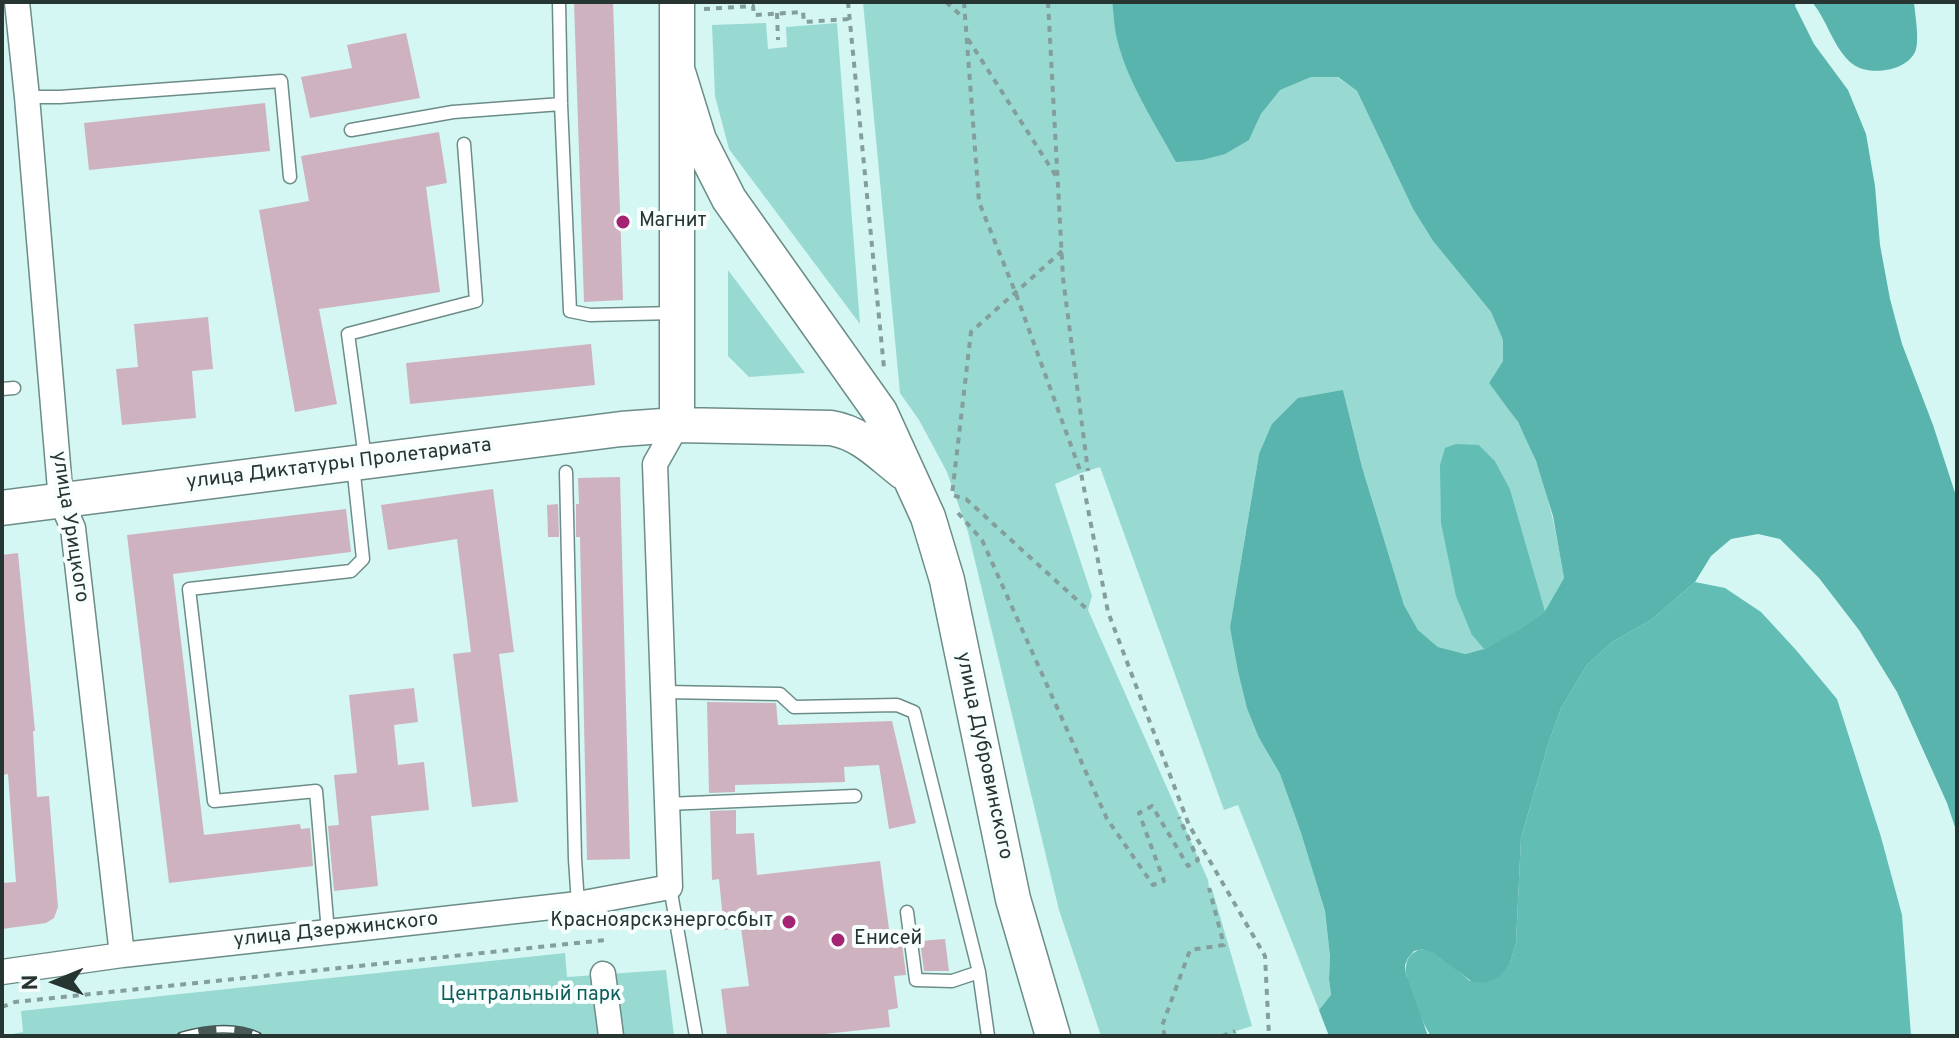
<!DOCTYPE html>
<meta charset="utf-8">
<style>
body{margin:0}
#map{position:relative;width:1959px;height:1038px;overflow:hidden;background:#d4f7f3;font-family:Overpass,sans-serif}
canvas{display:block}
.frame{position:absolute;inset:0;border:4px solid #263432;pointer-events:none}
.north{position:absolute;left:16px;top:942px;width:80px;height:80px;-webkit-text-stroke:6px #f7fefd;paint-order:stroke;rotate:269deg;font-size:22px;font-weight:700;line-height:32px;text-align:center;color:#263432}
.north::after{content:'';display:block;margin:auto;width:28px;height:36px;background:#263432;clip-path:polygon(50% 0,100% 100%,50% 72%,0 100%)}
</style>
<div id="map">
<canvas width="1959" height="1038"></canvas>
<div class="frame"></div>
<div class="north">N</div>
</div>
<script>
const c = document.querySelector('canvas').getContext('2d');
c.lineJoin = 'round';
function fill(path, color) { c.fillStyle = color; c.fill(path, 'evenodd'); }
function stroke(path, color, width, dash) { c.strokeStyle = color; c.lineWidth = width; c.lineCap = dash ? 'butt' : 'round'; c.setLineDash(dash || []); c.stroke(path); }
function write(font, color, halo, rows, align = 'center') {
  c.font = font + ' Overpass,sans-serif'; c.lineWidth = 8; c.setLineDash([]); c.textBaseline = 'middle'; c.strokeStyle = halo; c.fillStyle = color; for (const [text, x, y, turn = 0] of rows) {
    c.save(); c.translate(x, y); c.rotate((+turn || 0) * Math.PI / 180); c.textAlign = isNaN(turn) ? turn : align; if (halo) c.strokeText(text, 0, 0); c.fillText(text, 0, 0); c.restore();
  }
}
const green = new Path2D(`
 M863,2H1112C1118,44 1127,77 1149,113L1249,140L1261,114L1279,90L1311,77H1337L1357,91L1413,209L1433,241L1491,312L1503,340V361L1489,383C1499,396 1511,409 1518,423C1545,471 1555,525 1564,578L1545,611L1510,489L1495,461L1479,445L1472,635L1484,649L1464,654L1438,647L1418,630L1404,605L1362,467L1343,390L1259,454L1230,627L1259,738L1280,774L1301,833L1325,911L1330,958L1329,979L1331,996L1319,1010L1238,805L1224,810L1100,467L1081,473L1055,484L1092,596L1088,610L1208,880L1209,888L1212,889L1252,1026L1236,1031L1237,1036H1101L1059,910L968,532L947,472L919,420L900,393Z
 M766,23L768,49L787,47L786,27L837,23L860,324L729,149L715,96L712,25Z
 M728,270L805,373L749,377L728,356Z
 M565,953L567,977L666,970L674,1036H2L23,1032L21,1011Z`);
const forest = new Path2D(`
 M1456,444L1479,445L1495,461L1510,489L1545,611L1521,630L1484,649L1472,635L1456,596L1441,523L1440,465L1445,448Z
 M1695,582L1725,588L1761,612L1796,650L1837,699L1881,837L1902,915L1911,1036H1431C1421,1020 1394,968 1412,954C1414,952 1420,949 1423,949C1436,949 1460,973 1470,981L1510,963L1516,943L1521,838L1548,745L1561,708L1587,665L1612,642L1651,620Z`);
const water = new Path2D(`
 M1112,2H1796L1795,6L1814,44L1848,90L1866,134L1875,186L1880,245L1890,299L1902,344L1933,425L1957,499V833L1947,803L1897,692L1859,630L1819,578L1780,539L1758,534L1731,539L1711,556L1695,582L1651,620L1612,642L1587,665L1561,708L1548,745L1521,838L1516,943L1510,963L1499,977L1484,983L1471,981L1434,953L1423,949L1414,951L1408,958L1405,965L1406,975L1428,1036H1329L1319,1010L1331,995L1329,979L1330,957L1325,911L1301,833L1280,774L1259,738L1247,708L1238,671L1230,627L1259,454L1272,424L1298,398L1343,390L1362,467L1404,605L1418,630L1438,647L1465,654L1484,649L1521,629L1545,611L1564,578L1553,516L1536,461L1518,422L1489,383L1503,361V340L1491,312L1433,241L1413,209L1357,91L1338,77H1311L1280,90L1261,114L1249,140L1225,154L1202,160L1176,162C1155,123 1128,84 1117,39C1114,27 1114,14 1112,2Z
 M1812,2H1914C1915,14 1920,42 1915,52C1905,73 1864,77 1849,61C1832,44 1827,20 1812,2Z`);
const building = new Path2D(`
 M574,2H613L623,300L584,302Z
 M406,33L420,98L310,118L301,77L352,68L347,45Z
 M265,103L270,151L89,170L84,123Z
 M439,132L447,183L426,187L440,292L319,309L337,404L295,412L259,210L309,201L301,156Z
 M208,317L213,369L192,371L196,418L122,425L116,369L138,367L134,324Z
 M591,344L595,385L410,404L406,363Z
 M620,477L630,859L587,860L580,537H576V504H579L578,478Z
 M493,489L514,652L499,654L518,802L472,807L453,654L471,652L457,539L388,550L381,505Z
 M558,504L559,537H548L547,505Z
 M346,509L351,552L173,574L204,835L300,824L301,829L310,828L313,866L169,883L127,535Z
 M18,553L35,731H33L37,797L49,796L58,907L54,918L46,923L2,929V883L16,882L8,774L2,775V555Z
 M414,688L418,722L394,725L398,765L424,762L429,810L371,816L378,886L334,891L328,826L339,825L334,775L357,773L349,695Z
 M707,702L776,703L778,725L892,721L916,823L889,829L879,765L844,767L845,782L735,785V792L709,793Z
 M736,810V834L754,833L757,875L880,861L891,944L902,943L906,975L894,976L898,1008L888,1010L890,1027L806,1036H727L721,989L749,986L741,928L724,930L719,879L712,880L710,811Z
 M945,939L949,971H924L920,941Z`);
const path = new Path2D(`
 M848,2L884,368
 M946,2L965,19
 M964,2L979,202L1016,294L1081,473L1108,612L1189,825L1265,956L1269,1036
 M1048,2L1063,278L1088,471
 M704,9L753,6L754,15L803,12L804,22L849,19
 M777,13L778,40
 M968,39L1056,176
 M1062,251L971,332L952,495L966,499L1088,610
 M958,513L982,540L1107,819L1153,885L1164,881L1139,813L1152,806L1188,866L1198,860L1179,817
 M2,1007L15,1002L606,940
 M1165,1036L1162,1026L1190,950L1224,945L1209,888
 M1222,1036L1235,1031`);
const lane = new Path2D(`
 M559,2L561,104L570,311L590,315L674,313
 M27,97H60L281,81L290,177
 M351,130L453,112L561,104
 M2,389L14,388
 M365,458L348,334L476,301L464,144
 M566,472L575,859L578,904
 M664,692L780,694L794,707L897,705L914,712L979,972L952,981L916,980L907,912
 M667,804L855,796
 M670,887L696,1036
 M328,932L316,791L214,801L189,589L351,571L363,559L353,465
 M979,972L988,1036`);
const street = new Path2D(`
 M17,2L27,97L61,501L73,528L122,955
 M2,972L122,955L578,904L670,887L655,464L677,425
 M603,974L611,1036`);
const secondary = new Path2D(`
 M677,2V425
 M677,69L699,140L729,199L880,412L928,517L947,580L1013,899L1053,1036
 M2,508L621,429L677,425L831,428C861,433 880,454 903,472`);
const rail = new Path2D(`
 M181,1036C205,1029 234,1025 258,1036`);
const markers = [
 [623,222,8,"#a42373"],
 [789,922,8,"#a42373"],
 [838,940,8,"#a42373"]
];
const poiNames = [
 ["Магнит",639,222],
 ["Красноярскэнергосбыт",773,922,"right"],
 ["Енисей",854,940]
];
const streetNames = [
 ["улица Диктатуры Пролетариата",339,465,-7],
 ["улица Урицкого",69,527,81],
 ["улица Дубровинского",983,756,78],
 ["улица Дзержинского",336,931,-6]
];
const parkNames = [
 ["Центральный парк",531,996]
];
fill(green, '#98d9d2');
fill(forest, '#62bdb5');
fill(water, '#58b4ac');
fill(building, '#ceb2bf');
stroke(lane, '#6c8c88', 15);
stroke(street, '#6c8c88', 27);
stroke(secondary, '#6c8c88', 37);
stroke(path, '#849e9b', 4, [6, 6]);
stroke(lane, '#fff', 12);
stroke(street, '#fff', 24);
stroke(secondary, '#fff', 34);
stroke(rail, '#475856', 9);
stroke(rail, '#f7fefd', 6, [18]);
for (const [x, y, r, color] of markers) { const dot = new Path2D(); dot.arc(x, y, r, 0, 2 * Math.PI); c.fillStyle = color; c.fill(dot); stroke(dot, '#f7fefd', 3); }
write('20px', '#263432', '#f7fefd', poiNames, 'left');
write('20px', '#263432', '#f7fefd', streetNames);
write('20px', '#0e5d58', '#f7fefd', parkNames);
</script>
